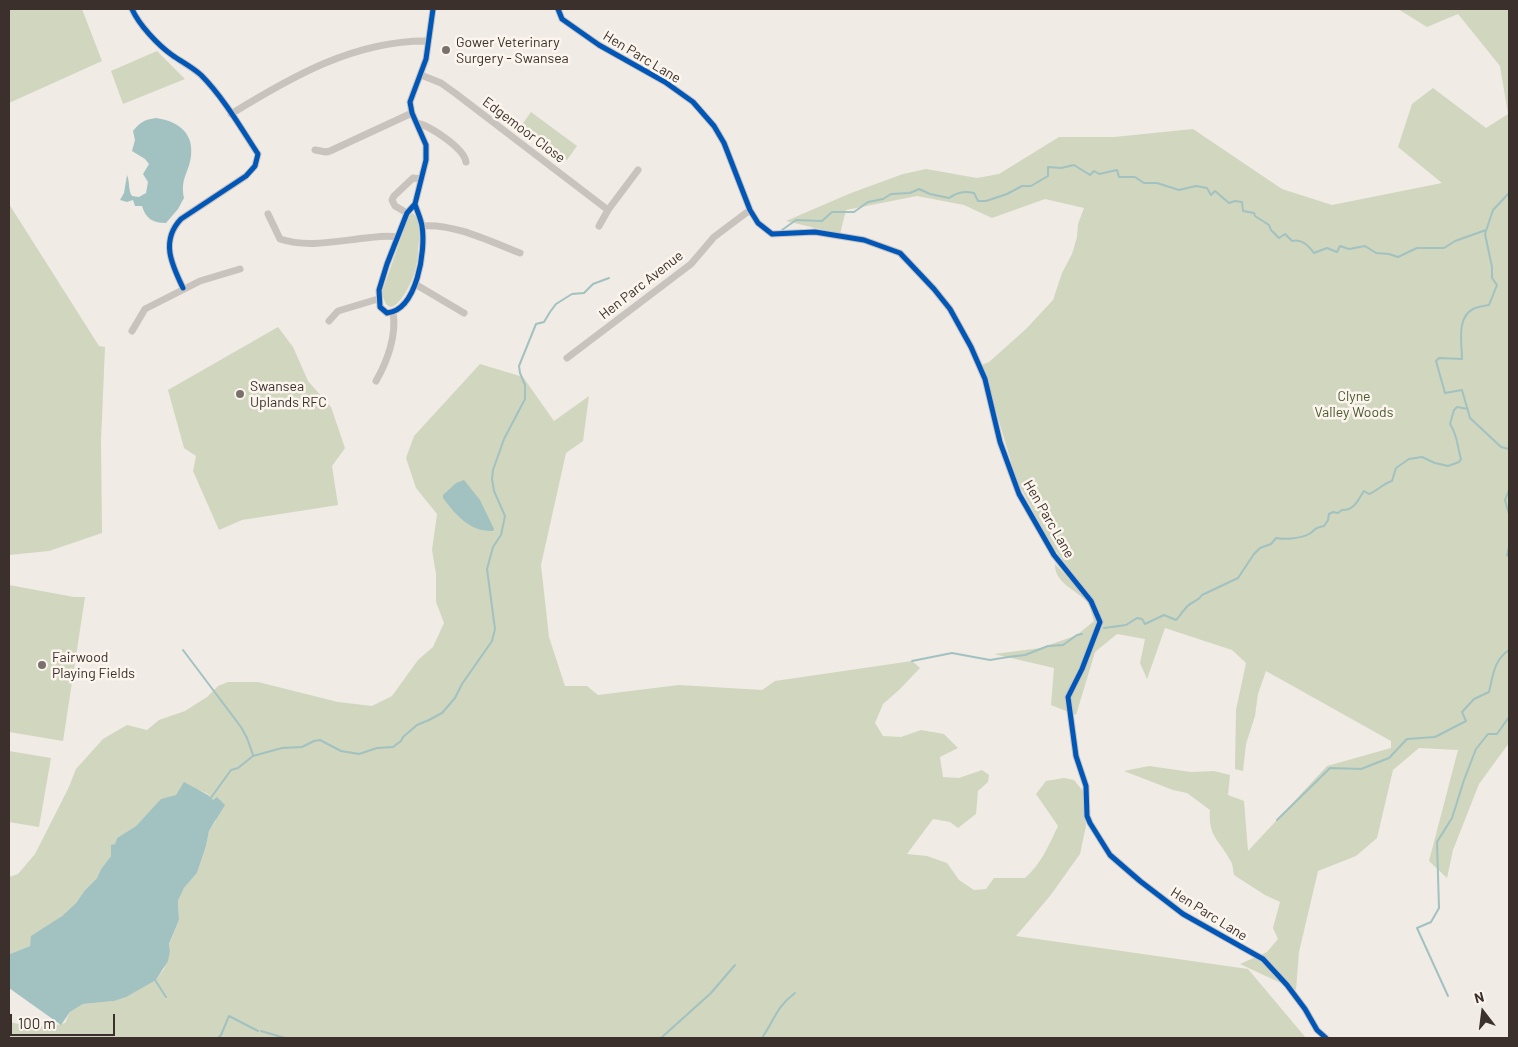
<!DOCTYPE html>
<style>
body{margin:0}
#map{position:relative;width:1518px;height:1047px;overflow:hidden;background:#f0ebe5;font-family:Barlow,sans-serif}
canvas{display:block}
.frame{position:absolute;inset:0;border:10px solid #3b302b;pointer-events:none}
.north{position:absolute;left:1458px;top:987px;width:50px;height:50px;-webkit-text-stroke:4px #fbf5ee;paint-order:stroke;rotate:345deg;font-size:14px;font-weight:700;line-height:20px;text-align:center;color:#3b302b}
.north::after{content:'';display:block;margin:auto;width:18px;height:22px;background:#3b302b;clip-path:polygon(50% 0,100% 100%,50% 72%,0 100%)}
.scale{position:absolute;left:10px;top:1014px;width:105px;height:22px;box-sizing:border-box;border:2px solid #3b302b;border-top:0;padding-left:6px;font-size:15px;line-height:18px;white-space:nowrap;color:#3b302b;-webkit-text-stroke:4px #fbf5ee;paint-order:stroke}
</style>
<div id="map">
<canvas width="1518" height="1047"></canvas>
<div class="frame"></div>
<div class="north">N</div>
<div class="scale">100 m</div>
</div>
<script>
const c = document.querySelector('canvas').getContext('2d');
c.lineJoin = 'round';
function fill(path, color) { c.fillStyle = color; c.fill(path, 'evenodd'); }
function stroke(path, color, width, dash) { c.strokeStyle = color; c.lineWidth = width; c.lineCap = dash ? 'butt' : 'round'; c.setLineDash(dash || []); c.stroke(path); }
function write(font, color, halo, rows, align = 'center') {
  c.font = font + ' Barlow,sans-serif'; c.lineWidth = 5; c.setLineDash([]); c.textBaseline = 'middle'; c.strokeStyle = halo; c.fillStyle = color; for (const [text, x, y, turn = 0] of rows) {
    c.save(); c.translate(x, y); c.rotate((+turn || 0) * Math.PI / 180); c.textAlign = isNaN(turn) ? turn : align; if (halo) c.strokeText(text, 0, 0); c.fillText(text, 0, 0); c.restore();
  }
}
const green = new Path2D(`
 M9,9H82L102,61L9,103Z
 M1398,9H1509V743L1479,784L1453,850L1447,878L1429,861L1458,750L1419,748L1393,770L1377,838L1356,856L1318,871L1299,952L1296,990L1240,964L1267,952L1278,939L1273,928L1280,902L1265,895L1234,875C1233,870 1233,864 1230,860C1219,839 1208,837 1210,810L1187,793L1173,790L1124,771L1149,766L1191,772L1214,771L1230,775L1228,795L1244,801L1248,851L1327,766L1391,748V741L1266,671L1258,694L1255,716L1246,744L1243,771L1235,769L1236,710L1246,663L1232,650L1165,628L1147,679L1140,663L1145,639L1117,634L1095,652L1076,715L1051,705L1054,668L994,654L1041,648L1077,635L1094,621C1092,615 1091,607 1087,602C1077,590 1054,583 1055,564L1073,583L1079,582L1050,543L1017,481L982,365L989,362L1026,329L1053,300L1062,273L1072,254L1077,237L1078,224L1084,208L1045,199L992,218L964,205L917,196L846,210L840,234L786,221L851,193L903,174L926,169L977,178L999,174L1059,137H1114L1193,129L1282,189L1332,205L1442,183L1398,147L1412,104L1433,88L1486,128L1508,114L1500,66L1458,14L1427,27Z
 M157,51L185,79L123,104L111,71Z
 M531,112L577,146L567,160L521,126Z
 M9,204L99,346L105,347L101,441L102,533L49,551L9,555Z
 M413,213C420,220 419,230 419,239C418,251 418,263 414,274C410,288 388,328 382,292L409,215Z
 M278,327L293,347L308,381L331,407L345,448L332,466L338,505L242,520L219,530L193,471L196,456L184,448L168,390Z
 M480,364L523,377L554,421L589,396L583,441L566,453L541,565L549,637L565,686H587L598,695L679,685L762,690L775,681L912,661L920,668L900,689L883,704L875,723L883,736L901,737L921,730L944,734L958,748L940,757L943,777L959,778L982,770L989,775L988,782L978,791L976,814L958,828L950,822L933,819L907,854L927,856L947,863L959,880L974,890L986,889L994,878H1025C1041,864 1049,845 1058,826L1036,794L1046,781L1064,778L1074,780L1083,791L1086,826L1080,854L1050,896L1016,936L1248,969L1306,1038H9V1022C29,1026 45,1029 65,1023L70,1012L83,1004L114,1001L156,980L164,969L170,951L169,945L179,920L178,901L184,888L197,873L206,846L209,831L216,821L213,801L208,794L199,790L176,795L161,800L136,826L117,838L115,844L111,846V856L101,869L97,878L85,890L76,903L62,916L32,936L30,946L10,954L9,958V877L18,874L35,854L68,789L76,769L103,739L127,725L147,730L159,720L185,711L207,697L218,686L228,682H258L338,702L372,706L392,696L418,660L433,647L444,623L436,602V574L432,550L437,514L416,488L406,458L414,436Z
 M9,585L74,597H85L63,741L9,732Z
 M9,751L51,758L39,827L9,822Z`);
const water = new Path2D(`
 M156,118C177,121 194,132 191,156C189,173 180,178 184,198L178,209L166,223C153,223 146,219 142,206H135L133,200L127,202L120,200L124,193L127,175C130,182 128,190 132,196L139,197L146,193L148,182L143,174L149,164L145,159L132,151L135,140L133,131C140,122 144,120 156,118Z
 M464,480L480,500L494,529L493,531C470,532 456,515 443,498V495L456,483Z
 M184,782L208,795L213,800L217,797L225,805L209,831L206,846L197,873L184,888L178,901L179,920L169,944L170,951L168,961L156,980L126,997L114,1001L83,1004L70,1012L61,1025L9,988V958L10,954L30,946L31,936L62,916L76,903L85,890L97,878L101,869L111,856V845L115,844L117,838L136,826L161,799L176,795Z`);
const stream = new Path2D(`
 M1509,193L1493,210L1485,234L1492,267V278L1497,285L1489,305C1484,306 1477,307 1473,309C1456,318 1462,344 1462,359L1439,358L1436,361L1445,393L1462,390L1470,418L1501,447L1509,449
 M782,230L796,220L822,221L832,212H854L868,202L883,199L891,194L910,193L919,189L930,194L949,198C958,192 964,191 974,193L978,201H986L1007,194L1022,186H1031L1048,176V167L1061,168L1074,165L1090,175L1094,171L1099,174L1117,170L1119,177H1135L1144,183H1157L1179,190L1196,186L1207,188L1211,195L1215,191L1229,203L1235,201L1242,202L1243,211L1254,213L1255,216L1269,225L1271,230L1279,238L1285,234L1292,241C1302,239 1308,245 1314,253L1327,248L1337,252L1340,246L1349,249L1365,246L1376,253L1389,254L1398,257L1417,248H1444L1455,241L1486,230
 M1509,490L1505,500L1509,514
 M1509,547L1507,555L1509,557
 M1104,628L1126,625L1137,618L1142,619L1145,624L1164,615L1176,620C1180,616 1181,613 1185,609C1189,602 1198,602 1202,595L1238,578L1254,554L1260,548L1271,544L1276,538C1285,540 1302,538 1309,534C1317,529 1313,528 1324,526L1328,520L1329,514L1333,512L1338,513L1342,510C1354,511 1358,500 1364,491L1369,494C1377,491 1384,483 1392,481L1396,468L1409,459L1422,457L1435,463L1448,466L1459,462L1461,459C1457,446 1458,436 1450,424L1454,410L1457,407L1468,409
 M183,650L241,727L247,738L253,755
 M912,661L952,653L990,660L1008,657L1025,655L1048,646L1063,645L1077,635L1082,634
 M210,799L231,770L238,768L253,756L282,748L302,747L314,741L320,740L341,751L359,754L377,748L393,747L401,741L403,737L417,725L429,720L442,713L455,698L462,684L492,641L495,629L487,569L493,547L501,535L505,516L494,491L492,479L493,470L504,439L525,399V385L520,373L519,366L536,324L544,322L550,312L556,304L572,294L584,293L593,284L609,278
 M1277,820L1330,768L1361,769L1389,758L1407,739L1435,737L1466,721L1462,712L1474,699L1489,692C1493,675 1494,660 1509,650
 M155,980L166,997
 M1448,996L1417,928L1431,922L1439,908L1437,842L1452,818L1464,780L1476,749L1488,734H1497L1509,717
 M261,1031L285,1038
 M218,1038L221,1035L229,1016L258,1031
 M661,1038L711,993L735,965
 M762,1038C775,1019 776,1007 795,993`);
const minor = new Path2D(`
 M132,9C139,25 158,45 172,55C182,62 192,67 201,75C223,97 241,128 258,154L255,166L246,176L181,219C160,241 172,265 183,288
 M558,9L562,19L599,45L665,82L693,102L714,126L724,143L750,210L758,223L772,234L815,232L864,240L900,253L934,289L950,309L971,347L985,379L1000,442L1019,494L1054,555L1091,601L1100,622L1082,669L1068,697L1076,756L1086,786L1087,816L1090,823L1110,855L1140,881L1183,914L1263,959L1287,985L1305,1009L1317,1030L1326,1038
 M421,75L441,83L455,93L608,210
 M231,114C291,77 355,40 428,41
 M417,123C430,126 464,148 466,162
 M315,150L326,152L330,151L412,113
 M415,204C417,211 421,219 422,226C426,251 417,310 387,313L380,307L379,290L387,264L407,213L415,204L426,160V145L412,113L410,102L426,59L433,9
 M407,213L395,206L392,200L394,196L413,178L421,179
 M268,214L280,239C307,248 337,241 366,238C376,237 387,235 397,237
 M422,226C454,223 491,242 520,253
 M599,226L608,210L638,170
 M415,284L464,313
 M329,321L338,311L378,299
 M132,331L145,309L200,281L240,269
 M567,358L691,264L714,237L750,210
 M376,381C387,362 397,335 393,313`);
const cycleway = new Path2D(`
 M132,9C139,25 158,45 172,55C182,62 192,67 201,75C223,97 241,128 258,154L255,166L246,176L181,219C160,241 172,265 183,288
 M558,9L562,19L599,45L665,82L693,102L714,126L724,143L750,210L758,223L772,234L815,232L864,240L900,253L934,289L950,309L971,347L985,379L1000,442L1019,494L1054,555L1091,601L1100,622L1082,669L1068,697L1076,756L1086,786L1087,816L1090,823L1110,855L1140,881L1183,914L1263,959L1287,985L1305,1009L1317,1030L1326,1038
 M415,204C417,211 421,219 422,226C426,251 417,310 387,313L380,307L379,290L387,264L407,213L415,204L426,160V145L412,113L410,102L426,59L433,9`);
const markers = [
 [446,50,5,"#7a716c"],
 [240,394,5,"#7a716c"],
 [42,665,5,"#7a716c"]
];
const poiNames = [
 ["Gower Veterinary",456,42],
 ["Surgery - Swansea",456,58],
 ["Swansea",250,386],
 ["Uplands RFC",250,402],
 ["Fairwood",52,657],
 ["Playing Fields",52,673]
];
const streetNames = [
 ["Hen Parc Lane",642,57,31],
 ["Edgemoor Close",524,130,37],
 ["Hen Parc Avenue",641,285,-38],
 ["Hen Parc Lane",1049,519,60],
 ["Hen Parc Lane",1209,914,32]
];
const parkNames = [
 ["Clyne",1354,396],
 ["Valley Woods",1354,412]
];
fill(green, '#d1d6bf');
fill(water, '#a1c2c1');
stroke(stream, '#a1c2c1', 2);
stroke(minor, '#c9c3be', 7);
stroke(cycleway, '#0057b8', 5);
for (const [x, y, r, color] of markers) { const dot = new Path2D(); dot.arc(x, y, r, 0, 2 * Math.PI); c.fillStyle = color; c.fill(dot); stroke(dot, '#fbf5ee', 2); }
write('14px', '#3b302b', '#fbf5ee', poiNames, 'left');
write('14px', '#3b302b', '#fbf5ee', streetNames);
write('14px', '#4a5a2e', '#fbf5ee', parkNames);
</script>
